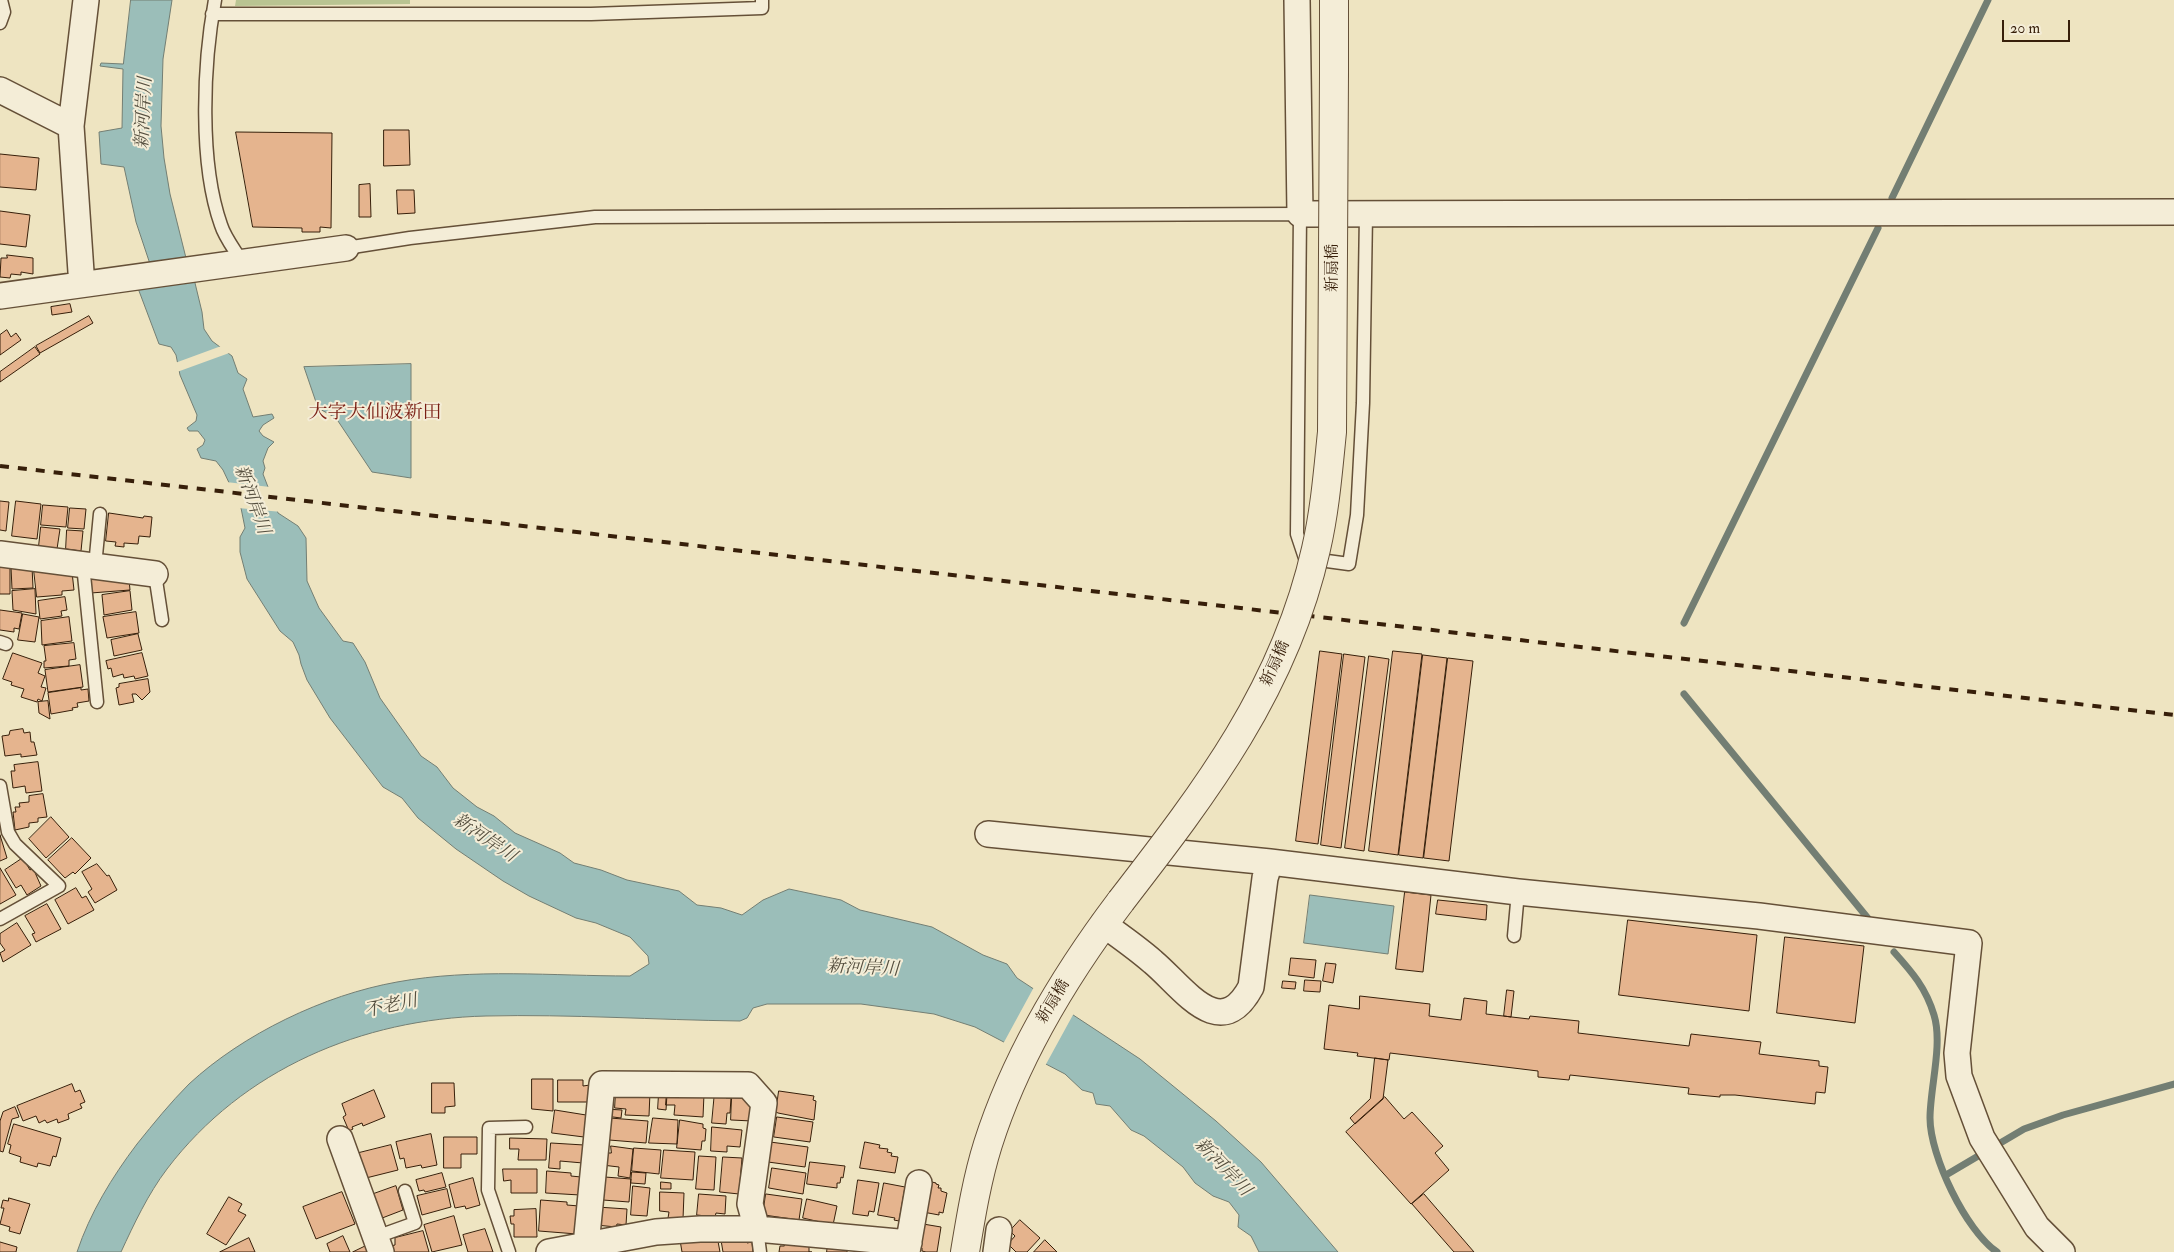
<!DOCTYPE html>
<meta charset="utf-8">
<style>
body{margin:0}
#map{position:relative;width:2174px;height:1252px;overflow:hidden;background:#eee4c1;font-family:"IM FELL Double Pica",serif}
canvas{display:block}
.scale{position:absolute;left:2002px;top:20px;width:68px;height:22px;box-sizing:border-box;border:2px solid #371f0a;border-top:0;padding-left:6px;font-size:15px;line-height:18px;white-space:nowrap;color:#371f0a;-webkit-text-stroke:4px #f4edd7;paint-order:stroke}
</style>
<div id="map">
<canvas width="2174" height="1252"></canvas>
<div class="scale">20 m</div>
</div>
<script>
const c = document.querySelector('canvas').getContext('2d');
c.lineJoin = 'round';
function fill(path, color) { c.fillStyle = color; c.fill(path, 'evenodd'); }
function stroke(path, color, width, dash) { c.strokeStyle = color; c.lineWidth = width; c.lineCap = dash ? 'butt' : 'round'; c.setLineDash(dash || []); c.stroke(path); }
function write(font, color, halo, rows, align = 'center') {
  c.font = font + ' "IM FELL Double Pica","Noto Serif JP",serif'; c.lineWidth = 4; c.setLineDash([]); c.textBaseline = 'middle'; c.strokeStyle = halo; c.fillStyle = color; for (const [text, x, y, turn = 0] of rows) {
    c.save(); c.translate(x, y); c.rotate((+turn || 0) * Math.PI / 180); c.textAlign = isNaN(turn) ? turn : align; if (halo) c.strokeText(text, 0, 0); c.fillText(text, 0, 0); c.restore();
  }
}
const green = new Path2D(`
 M236,0H410V4L235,6Z`);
const water = new Path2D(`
 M131,0H172L163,59L161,126L164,158L170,194L186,258L195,283L202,312L204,329L212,341L232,356L238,373L247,379L243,389L253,417L272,414L274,418L263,425L259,431L263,436L274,442L268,448L263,461L265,468L263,474L278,513L298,526L306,538L307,581L319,608L343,641L353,643L365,662L380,698L421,756L437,767L453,788L477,807L494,816L515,833L560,853L574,863L601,870L627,880L679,891L697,905L721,908L742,915L763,900L789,889L841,900L860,910L932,927L983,955L1007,964L1017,978L1140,1059L1216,1121L1261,1162L1338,1252H1259L1251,1236L1238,1227L1239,1215L1229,1202L1213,1196L1195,1183L1183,1167L1144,1136L1131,1130L1110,1106L1096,1104L1093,1093L1082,1090L1065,1074L975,1027L934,1014L861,1004H767L753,1008L747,1018L740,1021C655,1020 571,1014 486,1016C362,1019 243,1069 167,1169C148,1194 134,1224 121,1252H77C90,1213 112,1177 137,1144C154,1123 170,1103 189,1084C243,1034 324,995 397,982C473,968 553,976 630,976L649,964L648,956L630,937L596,923L576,918L529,896L503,881L456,849L418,818L402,798L383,787L330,718L307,680L301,664L299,655L293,642L280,631L247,579L240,552V537L245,528L241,508L223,470L216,461L201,458L197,449L203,445L205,440L198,431H189L187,428L196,421L197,415L180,375L176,355L171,347L159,344L130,267L150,264L136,222L124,167L101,164L99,132L122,128L123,69L100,66L101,63L123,64Z
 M411,364V478L372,472L336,418L318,408L304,367Z
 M1310,895L1394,906L1388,954L1304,943Z`);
const pier = new Path2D(`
 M224,345L232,352L177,372L175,363Z
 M226,482L270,487L280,511L282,512L238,508Z
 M1034,987L1074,1013L1045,1066L1003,1044Z`);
const stream = new Path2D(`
 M1892,198L1988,0
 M1684,623L1878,228
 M1684,694L1871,922
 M1894,952C1912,972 1926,988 1934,1015C1943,1044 1930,1088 1930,1118C1930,1156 1966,1231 1997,1252
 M1946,1175L2024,1129L2063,1115L2174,1084`);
const building = new Path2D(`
 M384,130H409L410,165L384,166Z
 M236,132L332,133L331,228L320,227V232H302V228L253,227Z
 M0,154L39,158L36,190L0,187Z
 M370,184L371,217H359V185Z
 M397,190H414L415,213L398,214Z
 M0,211L30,215L26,247L0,244Z
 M7,255L33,258V274L21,272V275L11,274L10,278L0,277L1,258H7Z
 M70,304L72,312L52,315L51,307Z
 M89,316L93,323L40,353L36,346Z
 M7,330L11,337L16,333L21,340L0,355V335Z
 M35,347L40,354L0,382V372Z
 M0,501L9,502L6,531L0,530Z
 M16,501L41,504L37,539L12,536Z
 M43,505L68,507L66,527L41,525Z
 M70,508L86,509L84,529L68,528Z
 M109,513L143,518L144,516L152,517L150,537L139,536L138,544L124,543V547L115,546L116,542L106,541Z
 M41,527L60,529L57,549L39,546Z
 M67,530L83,531L81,551L66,549Z
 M0,566H10V594H0Z
 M32,566L33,588L12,589L11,567Z
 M34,570L72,572L74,590L62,591V595L37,597Z
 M90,578L129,579L130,590L91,593Z
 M35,589L36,614L13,610L12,591Z
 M130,591L132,610L104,615L102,595Z
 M65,597L67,610L61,611L62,616L40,619L38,601Z
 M0,610L22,613L19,629L14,628V632L0,630Z
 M136,612L139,633L107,638L103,617Z
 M23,614L39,617L35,642L18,640Z
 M69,617L72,641L42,645L41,621Z
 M138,634L142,650L114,656L111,640Z
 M74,643L76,659L69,660V666L44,668V661H46L44,646Z
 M1320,651L1342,654L1318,844L1296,841Z
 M1393,651L1422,654L1398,855L1369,851Z
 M13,653L42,663L38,673L45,676L41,687L46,688L42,701L38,699L37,702L21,697L24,689L11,685L12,682L3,679Z
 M142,653L148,676L135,679L134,676L124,678L123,674L113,677L111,668L108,669L106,661Z
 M1344,654L1365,657L1341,848L1321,845Z
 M1423,655L1447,658L1423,858L1399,855Z
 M1369,656L1389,659L1364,851L1345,848Z
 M1448,658L1473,661L1449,861L1424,858Z
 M80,665L83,687L48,692L45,670Z
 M148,679L150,692L142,700L136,694H132L134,702L119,705L116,688L119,687V684Z
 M81,688V690L88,689L89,701L77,703L78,707L72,708L73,710L51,714L48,693Z
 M48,701L50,719L39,713L38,702Z
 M23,729L24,733L30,732L31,742H34L37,755L21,757V754L5,756L2,736L9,735L10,731Z
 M38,762L42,791L26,793L25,786L13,788L11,771H15L14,765Z
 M43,794L47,817L38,818V822L29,823V827L15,830L13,812H16L15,807H20L19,803L29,802V796Z
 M51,817L69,837L46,858L29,839Z
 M0,835L7,858L0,861Z
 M72,838L91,858L75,874L73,872L65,878L48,860Z
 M23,858L30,870L33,868L41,886L27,895L21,885L16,888L5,870Z
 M97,864L107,876L109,875L117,890L95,903L88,892L92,889L82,872Z
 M0,868L16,895L0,904Z
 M76,888L82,898L86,896L94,910L68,924L55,900Z
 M1405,892L1431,895L1423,972L1396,969Z
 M1438,900L1487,905L1486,920L1436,914Z
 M47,904L61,929L36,942L32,934L35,933L25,916Z
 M1628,920L1757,935L1749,1011L1619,995Z
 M17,923L31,945L3,962L0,953L5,950L0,943V934Z
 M1785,937L1864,946L1855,1023L1777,1013Z
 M1291,958L1316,960L1314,978L1289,975Z
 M1326,963L1336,964L1333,983L1323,981Z
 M1305,980L1321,981L1320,992L1304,991Z
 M1283,981L1296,982L1295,989L1282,988Z
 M1507,990L1514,991L1511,1017L1504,1016Z
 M1360,996L1430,1004L1429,1016L1461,1020L1464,998L1487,1001L1486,1014L1529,1019L1530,1016L1579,1021L1578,1033L1689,1046L1691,1034L1761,1042L1759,1054L1819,1061V1066L1828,1067L1825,1093L1816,1092L1815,1104L1735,1095H1720V1097L1688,1094L1689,1088L1570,1075L1569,1080L1538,1077V1071L1390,1053L1389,1060L1357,1056L1358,1053L1324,1049L1329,1005L1359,1009Z
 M1375,1058L1388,1060L1383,1099L1355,1124L1350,1118L1370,1099Z
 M532,1079H553V1111L532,1109Z
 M558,1080H583V1086L590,1085V1102H558Z
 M432,1083H454L455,1106L445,1107V1113H432Z
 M72,1084L75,1092L80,1090L85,1102L80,1104L82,1108L68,1114L69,1119L58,1123L57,1119L47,1123L45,1120L39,1123L36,1116L23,1121L17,1106Z
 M374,1090L385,1117L363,1126L362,1123L352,1127L353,1129L349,1131L343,1117L346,1115L342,1104Z
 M616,1091L650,1092L649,1116L625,1115L626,1109L615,1108Z
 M667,1091L704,1094L703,1117L674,1115L675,1105H666Z
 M715,1091L726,1092V1098H731L730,1113H727L726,1124L712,1123Z
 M779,1091L814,1096L813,1100L816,1101L814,1120L778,1113L776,1112Z
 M659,1093L667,1094L666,1110L658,1109Z
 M732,1096L744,1097V1100L750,1101L753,1104L752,1121L731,1120Z
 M1385,1097L1404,1119L1412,1112L1443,1146L1435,1153L1449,1170L1411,1204L1346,1132Z
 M15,1107L19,1117L12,1119L3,1152L0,1151V1121L3,1112Z
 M605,1109L622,1110L621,1118L605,1116Z
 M555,1110L586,1115L584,1137L552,1133Z
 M777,1117L813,1122L810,1142L774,1137Z
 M610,1118L648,1121L646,1143L609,1140Z
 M653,1118L678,1120L677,1144L649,1143Z
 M680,1120L703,1124V1128L706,1129L705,1141H702L701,1150L677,1148Z
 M14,1124L61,1138L56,1157L53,1156L50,1166L38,1163L37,1167L20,1162L21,1157L9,1153L11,1145L8,1144Z
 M712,1127L742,1130L740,1147L727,1146V1152L711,1151Z
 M431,1134L437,1165L422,1168L421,1165L406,1168L404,1158L400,1159L396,1142Z
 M444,1137H477V1154H461V1168H444Z
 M510,1138L547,1139L546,1160H518L519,1149H510Z
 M770,1142L808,1147L805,1167L768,1162Z
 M865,1142L880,1145L879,1148L888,1149L887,1152L892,1153L891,1156L898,1157L895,1173L860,1168Z
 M551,1143L584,1145L583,1163L560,1161V1169L549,1168Z
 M391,1145L398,1170L366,1178L359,1153Z
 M611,1146L633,1149L630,1178L618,1176L619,1167L602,1165L603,1153H611Z
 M634,1148L661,1150L659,1174L632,1171Z
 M664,1150L695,1152L693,1180L661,1178Z
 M699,1156L716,1157L714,1190L696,1189Z
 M723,1157L742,1158L739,1194L720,1192Z
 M810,1162L845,1166L843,1178L841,1177L840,1183H837V1188L807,1184Z
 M772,1168L806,1173L803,1194L769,1188Z
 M503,1169H537V1193H511V1180L504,1181Z
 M547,1171L571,1173V1176L581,1177L580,1195L546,1193Z
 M632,1172L646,1173L645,1184L631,1183Z
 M442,1173L446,1187L425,1192L424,1190L419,1191L416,1180Z
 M605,1177L631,1179L629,1202L603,1200Z
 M473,1178L480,1205L466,1209L465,1206L455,1208L449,1185Z
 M858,1180L879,1183L874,1212L869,1211L868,1216L853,1214Z
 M924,1180L936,1183V1184L939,1185L938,1188H941V1191L947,1193L943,1213L939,1212V1215L923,1212Z
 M661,1182L671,1183V1189H661Z
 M884,1183L905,1187L899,1221L894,1220L895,1218L878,1215Z
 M396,1186L403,1210L377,1220L368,1196Z
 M633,1186L650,1188L647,1216L631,1215Z
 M447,1189L451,1207L422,1215L417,1196Z
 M342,1192L355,1224L316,1239L303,1207Z
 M660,1192L684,1193L683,1219L668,1218L669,1212L660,1211Z
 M699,1194L726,1196L725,1214L716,1213L715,1217L697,1215Z
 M766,1194L802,1199L799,1220L764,1215L763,1213Z
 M1424,1194L1474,1252H1454L1412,1204Z
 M229,1197L242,1204L238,1211L246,1215L226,1245L207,1234Z
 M9,1198L30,1204L20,1234L9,1231L10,1227L0,1224L4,1208H1L3,1200L8,1201Z
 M807,1199L837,1206L833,1225L803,1218Z
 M541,1200L567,1202V1205L579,1206L577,1234L539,1231Z
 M597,1207L627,1209L626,1225L617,1224L616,1227L596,1225Z
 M536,1209L537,1237H514V1224H511L510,1216H514V1210Z
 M454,1216L462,1245L432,1252L424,1225Z
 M1020,1220L1040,1238L1027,1252H1016L1008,1244L1015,1236L1010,1231Z
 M917,1223L941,1227L937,1252H926L922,1251V1248L913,1246Z
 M485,1229L493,1252H468L463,1235Z
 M423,1231L429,1252H393L391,1246L395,1245V1238Z
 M343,1236L350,1252H330L327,1244Z
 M717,1236L720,1252H682L680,1240Z
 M746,1237L747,1243L752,1242L753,1252H723L721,1240Z
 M249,1238L255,1252H220Z
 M1045,1240L1057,1252H1034Z
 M0,1242L17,1247L16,1252H0Z
 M784,1243L809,1244V1252H812H779L780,1246H784Z
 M828,1244L848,1246L847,1252H827Z
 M368,1245L371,1252H353Z`);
const service = new Path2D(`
 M215,0C203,65 199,163 221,225C225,238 235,250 242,262
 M212,14H591L762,8V0
 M0,23L4,12L1,0
 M346,248L410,238L595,217L1300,214L1297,534L1305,558L1349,564L1357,515L1363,403L1366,214
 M83,565L97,702
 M95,566L100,514
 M155,574L162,620
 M0,642L6,644
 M0,786L8,832L15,844L59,886L0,919
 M1514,936L1518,892
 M757,1229L760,1252
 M376,1237L415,1223L405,1191
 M509,1252L488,1190L489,1128L526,1127`);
const minor = new Path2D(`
 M1297,0L1300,214L2174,212
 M0,90L71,126
 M83,284L81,272L71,126L86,0
 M0,296L346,248
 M0,554L155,574
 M988,834L1270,862L1518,892L1759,916L1969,943L1957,1053L1959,1076L1982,1138L2037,1227L2062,1252
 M1103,924C1120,936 1137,948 1153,962C1183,987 1220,1045 1251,987L1265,878L1270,862
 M340,1139L381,1252
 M586,1245L602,1084L748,1085L764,1103L750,1204L757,1229
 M549,1252L656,1232L700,1229H757L909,1243
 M907,1252L919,1183
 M996,1252L999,1230`);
const tertiary = new Path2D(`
 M1334,0V73
 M965,1252C971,1216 977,1179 988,1144C1016,1056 1065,975 1121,901`);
const rail = new Path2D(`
 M0,466L2174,715`);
const tertiaryBridge = new Path2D(`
 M1121,901C1206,791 1285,688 1316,549C1325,510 1328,471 1332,432L1334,73`);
const streetNames = [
 ["新扇橋",1334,268,-90],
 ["新扇橋",1276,664,-66],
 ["新扇橋",1054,1002,-59]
];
const waterNames = [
 ["新河岸川",145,113,-87],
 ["新河岸川",251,500,70],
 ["新河岸川",484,839,34],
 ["新河岸川",863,969,3],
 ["不老川",391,1007,-12],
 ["新河岸川",1222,1168,46]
];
const quarterNames = [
 ["大字大仙波新田",375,414]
];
fill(green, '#b9c492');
fill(water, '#9bbeb9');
stroke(water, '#737e73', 1);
fill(pier, '#eee4c1');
stroke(stream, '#737e73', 7);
fill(building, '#e5b48e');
stroke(building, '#371f0a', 1);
stroke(service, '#655038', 15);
stroke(minor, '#655038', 28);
stroke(tertiary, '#655038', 30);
stroke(service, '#f4edd7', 12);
stroke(minor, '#f4edd7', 25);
stroke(tertiary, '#f4edd7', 28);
stroke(rail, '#371f0a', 4, [9, 9]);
stroke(tertiaryBridge, '#655038', 30, []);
stroke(tertiaryBridge, '#f4edd7', 28);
write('16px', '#371f0a', '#f4edd7', streetNames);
write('italic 18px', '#554f3f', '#f4edd7', waterNames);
write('19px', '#7a1f14', '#f4edd7', quarterNames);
</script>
